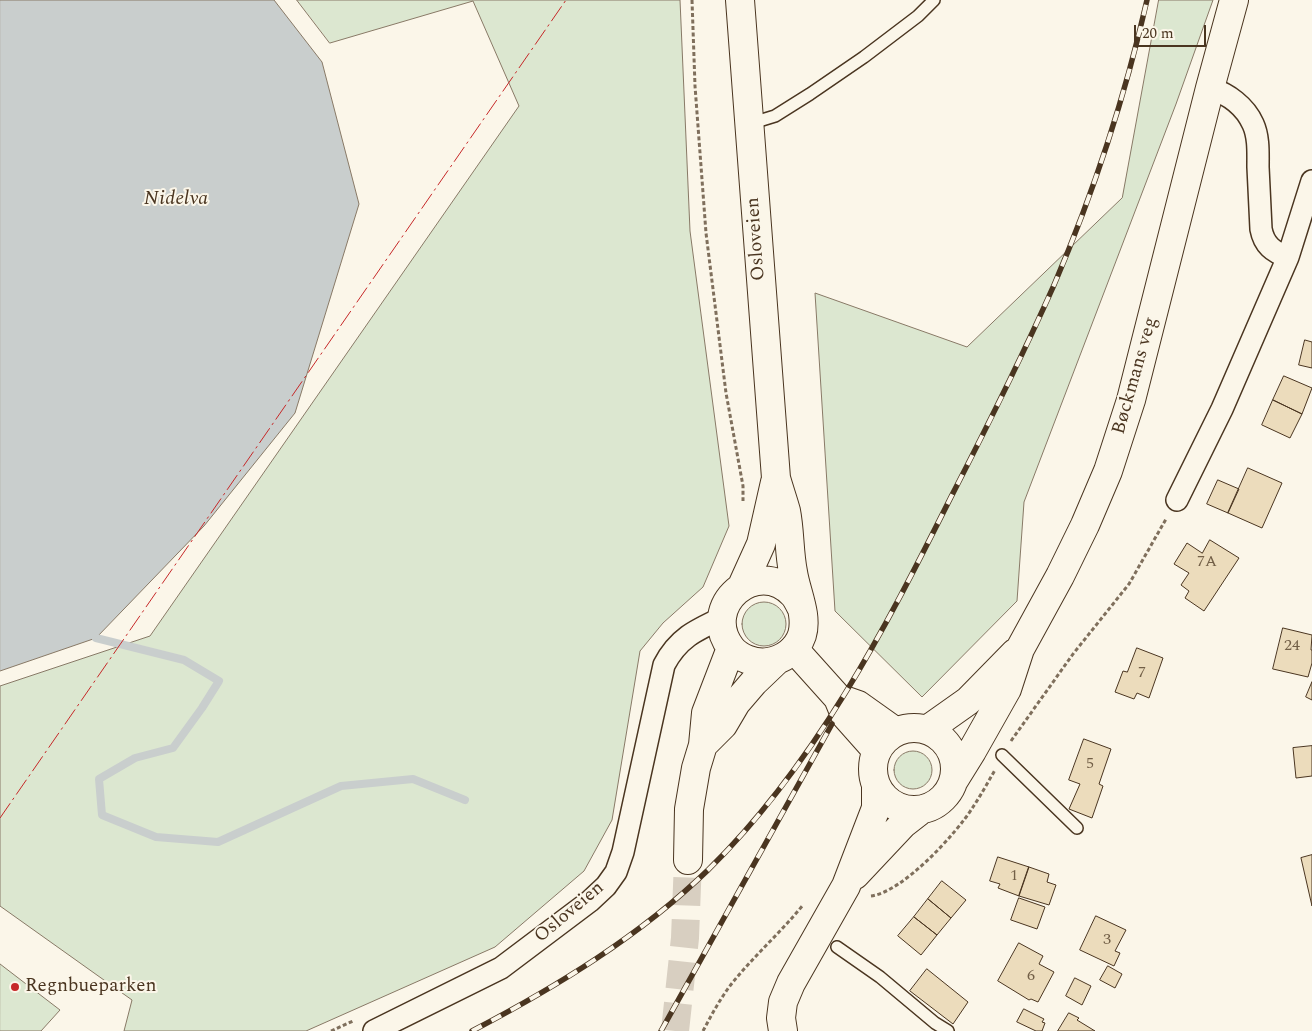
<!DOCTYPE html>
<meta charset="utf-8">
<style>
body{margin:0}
#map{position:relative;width:1312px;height:1031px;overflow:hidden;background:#fbf6e9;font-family:Spectral,serif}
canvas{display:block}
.scale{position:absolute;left:1134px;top:25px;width:72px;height:22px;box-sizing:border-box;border:2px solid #4a3520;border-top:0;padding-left:6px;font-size:15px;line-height:18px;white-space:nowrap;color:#4a3520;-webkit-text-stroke:4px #fbf6e9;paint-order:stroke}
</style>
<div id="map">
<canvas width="1312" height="1031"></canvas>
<div class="scale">20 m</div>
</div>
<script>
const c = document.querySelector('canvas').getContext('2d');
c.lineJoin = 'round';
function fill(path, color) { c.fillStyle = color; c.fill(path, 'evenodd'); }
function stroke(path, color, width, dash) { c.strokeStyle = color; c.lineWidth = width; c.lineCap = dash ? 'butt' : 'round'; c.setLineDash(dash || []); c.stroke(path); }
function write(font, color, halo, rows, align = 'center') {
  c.font = font + ' Spectral,serif'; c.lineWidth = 4; c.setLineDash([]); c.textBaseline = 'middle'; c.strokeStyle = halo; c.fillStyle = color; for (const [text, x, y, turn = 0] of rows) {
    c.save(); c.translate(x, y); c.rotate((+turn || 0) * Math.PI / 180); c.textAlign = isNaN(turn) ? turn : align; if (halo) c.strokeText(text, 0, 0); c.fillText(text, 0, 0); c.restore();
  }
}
const green = new Path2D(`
 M297,0H680L690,231L729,526L703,587L663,623L640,651L612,820L584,871L495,947L306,1031H124L132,1000L0,906V686L150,636L519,106L473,1L330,43Z
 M1159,0H1213L1176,104L1024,502L1017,601L922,697L835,611L815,293L967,347L1122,198Z
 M742 624a22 22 0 1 1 44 0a22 22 0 1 1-44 0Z
 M894 770a19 19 0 1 1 38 0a19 19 0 1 1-38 0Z
 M0,964L60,1010L41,1031H0Z`);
const water = new Path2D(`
 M0,0H274L322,62L359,204L295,413L204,526L96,638L0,671Z`);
const stream = new Path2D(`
 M96,638L184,660L219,681L202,708L173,748L135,758L99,779L102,815L156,837L218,842L341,786L413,779L465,800`);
const building = new Path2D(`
 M1305,340L1312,342V368L1299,365Z
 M1284,376L1312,388L1302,414L1273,400Z
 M1273,400L1302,414L1290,438L1262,425Z
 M1248,468L1282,483L1262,528L1228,513Z
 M1218,480L1239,489L1228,513L1207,504Z
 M1210,540L1239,558L1204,611L1185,598L1189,591L1181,585L1189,573L1174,564L1187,543L1202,553Z
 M1283,628L1312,635L1311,650H1312V663L1308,677L1273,669Z
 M1137,648L1163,658L1149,698L1137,693L1134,699L1115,692L1123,671L1127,672Z
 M1312,682V700L1306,697Z
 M1084,739L1111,749L1099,784L1103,786L1092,818L1069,809L1080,784L1069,780Z
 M1312,746V776L1296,778L1293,748Z
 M1312,855V906L1301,858Z
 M998,857L1029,867L1019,896L998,888L1000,884L990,881Z
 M1029,867L1049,874L1047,882L1056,885L1049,905L1019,896Z
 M942,881L966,900L951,918L928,899Z
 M1019,898L1045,907L1037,929L1011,920Z
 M928,899L951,918L937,935L914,917Z
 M1096,916L1126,930L1115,951L1120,953L1114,966L1080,950Z
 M914,917L937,935L921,955L898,936Z
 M1019,943L1043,956L1039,964L1054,972L1038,1002L1031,999L1029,1000L998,981Z
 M1108,966L1122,974L1115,988L1100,980Z
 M927,969L968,1002L953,1024L910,991Z
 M1075,978L1091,986L1082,1005L1066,996Z
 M1024,1009L1044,1019L1042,1022L1045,1023L1042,1031H1036L1017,1022Z
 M1069,1013L1079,1018L1077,1020L1095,1031H1058Z`);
const highwayTunnel = new Path2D(`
 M675,1031L685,938L688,860`);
const path = new Path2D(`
 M692,0L695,86L706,233L726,393L743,486V501
 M1011,741L1073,654L1129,584L1166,519
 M871,896C903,892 956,834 973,807C981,795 988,782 995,770
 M331,1031L353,1021
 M703,1031C712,1014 721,997 733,982C755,955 781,932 803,905`);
const lane = new Path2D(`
 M749,124L775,116L810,94L864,57L918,16L934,0
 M1002,755L1077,828
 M837,947L880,977L935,1023L948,1031`);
const street = new Path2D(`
 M1288,257L1312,181
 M1177,500L1222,409L1288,257C1273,252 1264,245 1261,229C1260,208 1259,187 1258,167C1258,153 1259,137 1253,124C1245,106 1228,94 1210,88
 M374,1031L501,968L590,901L606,886L616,872L623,852L664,665C678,638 696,630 722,618`);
const secondary = new Path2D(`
 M794,649L838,698L845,715L877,751
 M838,698L858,705L896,732
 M873 769a41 41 0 1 1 82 0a41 41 0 1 1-82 0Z
 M927,730L968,701L1015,653
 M954,780L972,751L1007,689L1020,649L1060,576L1085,525L1108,471L1131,400L1210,88L1234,0
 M855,875L903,824L921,810
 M783,1031L781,1018L783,1002L791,983L846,886L876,808V786`);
const highway = new Path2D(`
 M740,0L776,478C779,489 783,500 786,511C790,531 789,552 793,572C796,592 808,615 802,635C797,650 783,660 768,662C755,664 739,658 731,648C699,606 757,556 793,594C796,597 799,603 801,607
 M742,586L761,544L775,482
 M703,745L723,725L736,703L754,682L776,661
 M688,860L689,809L696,768L703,745L706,713L731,648`);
const rail = new Path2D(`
 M472,1031C556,987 640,936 708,870C815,765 885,629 951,497C987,427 1022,357 1054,285C1093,194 1125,97 1147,0
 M661,1031L832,724`);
const power = new Path2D(`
 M0,818L566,0`);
const markers = [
 [15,987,5,"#c62828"]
];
const numberNames = [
 ["7A",1207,563],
 ["24",1292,647],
 ["7",1142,674],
 ["5",1090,765],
 ["1",1014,877],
 ["3",1107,941],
 ["6",1031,977]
];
const streetNames = [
 ["Osloveien",757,239,-94],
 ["Bøckmans veg",1136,376,-74],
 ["Osloveien",570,913,-40]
];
const poiNames = [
 ["Regnbueparken",25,987]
];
const waterNames = [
 ["Nidelva",176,200]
];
fill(green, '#dce7d0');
stroke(green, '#887966', 1);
fill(water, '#c9cecd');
stroke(water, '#887966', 1);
stroke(stream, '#c9cecd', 8);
fill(building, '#ecdcbc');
stroke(building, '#4a3520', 1);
stroke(highwayTunnel, '#d8cfc1', 28, [28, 14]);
stroke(lane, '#4a3520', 14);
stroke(street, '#4a3520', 24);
stroke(secondary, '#4a3520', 30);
stroke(highway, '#4a3520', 30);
stroke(path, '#7f6f5c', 3, [4, 2.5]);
stroke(lane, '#fbf6e9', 11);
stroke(street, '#fbf6e9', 21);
stroke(secondary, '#fbf6e9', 28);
stroke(highway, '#fbf6e9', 28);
stroke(rail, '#4a3520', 5.5);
stroke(rail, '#fbf6e9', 4, [11]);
stroke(power, '#c62828', 1, [18, 4, 2.5, 4]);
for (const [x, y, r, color] of markers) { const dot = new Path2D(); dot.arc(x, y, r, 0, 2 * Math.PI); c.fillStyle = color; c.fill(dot); stroke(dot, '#fbf6e9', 2); }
write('16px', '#725f47', null, numberNames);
write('19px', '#4a3520', '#fbf6e9', streetNames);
write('19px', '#4a3520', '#fbf6e9', poiNames, 'left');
write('italic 20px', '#4a3520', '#fbf6e9', waterNames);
</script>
